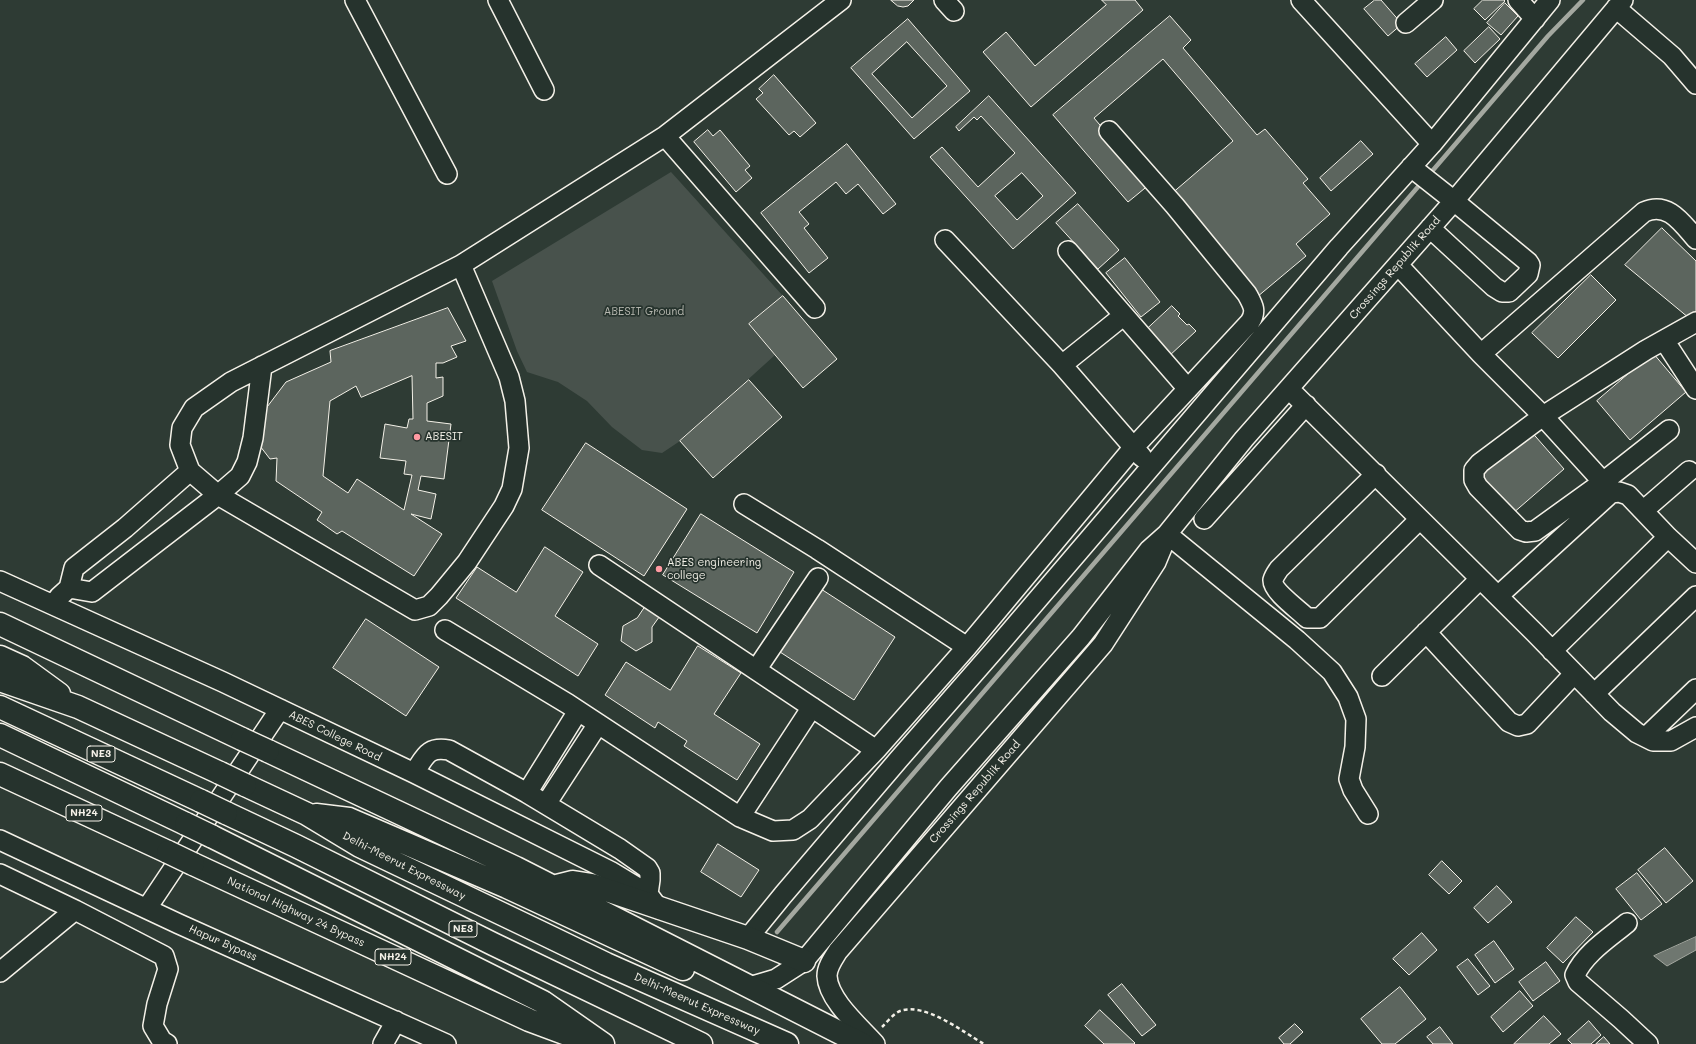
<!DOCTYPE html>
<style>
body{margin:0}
canvas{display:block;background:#2e3b34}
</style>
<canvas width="1696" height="1044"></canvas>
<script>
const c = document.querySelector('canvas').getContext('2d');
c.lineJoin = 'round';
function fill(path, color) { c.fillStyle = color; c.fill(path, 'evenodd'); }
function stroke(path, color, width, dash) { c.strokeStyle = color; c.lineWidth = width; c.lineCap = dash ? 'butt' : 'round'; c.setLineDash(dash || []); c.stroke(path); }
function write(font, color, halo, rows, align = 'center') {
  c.font = font + ' Mali,sans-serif'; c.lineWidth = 3.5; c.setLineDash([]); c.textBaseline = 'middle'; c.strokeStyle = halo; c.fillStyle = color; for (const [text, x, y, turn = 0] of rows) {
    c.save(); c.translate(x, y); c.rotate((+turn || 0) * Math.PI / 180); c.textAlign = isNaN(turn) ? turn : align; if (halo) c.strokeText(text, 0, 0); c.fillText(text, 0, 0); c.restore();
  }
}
const green = new Path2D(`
 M671,172L783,296L749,324L775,355L680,441L662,453L642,450L612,427L587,401L558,382L527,372L517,351L492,281Z`);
const water = new Path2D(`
 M1696,937V950L1667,966L1654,956Z`);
const stream = new Path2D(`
 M1428,176L1548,36L1583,0
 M777,932L1423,181`);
const building = new Path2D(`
 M891,0H914L908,6L903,7L898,6Z
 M1102,0H1135L1143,10L1031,107L983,52L1006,32L1035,66L1106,5Z
 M1375,0H1381L1402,24L1388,36L1364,9Z
 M1483,0H1504L1505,1L1485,20L1474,9Z
 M1505,3L1518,16L1501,35L1487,23Z
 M1170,16L1191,40L1183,48L1257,135L1265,129L1308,179L1303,183L1330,214L1296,244L1306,256L1257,297L1170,195L1233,141L1163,59L1094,118L1150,184L1128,202L1053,115Z
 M908,19L970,91L914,139L851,68ZM907,42L947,86L912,118L872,74Z
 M1489,27L1500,39L1475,63L1464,51Z
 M1446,37L1457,50L1427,77L1415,64Z
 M774,75L816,123L800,137L794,131L789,135L756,99L763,93L759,89Z
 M989,96L1076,193L1013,249L930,157L942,147L978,187L1015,153L981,116L977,120L974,117L959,131L956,127ZM1022,173L1043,196L1017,220L995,196Z
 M708,130L713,136L720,130L750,166L745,170L752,178L736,192L694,142Z
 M1361,141L1373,154L1331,191L1320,178Z
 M847,144L896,204L883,214L858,184L846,194L836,182L799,212L809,224L804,228L828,258L809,273L761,213Z
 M1078,204L1119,250L1098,269L1056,223Z
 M1662,228L1696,261V314L1689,318L1625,265Z
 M1125,258L1160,302L1141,317L1106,273Z
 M1591,275L1616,300L1558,358L1532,333Z
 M783,296L837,359L803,388L749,324Z
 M1172,306L1180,314L1178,316L1187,325L1189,324L1196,331L1168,357L1160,349L1164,346L1155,337L1145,331Z
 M448,308L466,341L451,346L457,357L443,363H436V378L443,377V396L427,403V421L451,424L444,479L421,476L418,490L436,494L431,519L411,514L442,534L414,576L342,531L337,534L317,520L322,512L276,481L277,458L270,459L260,446L261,415L286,382L331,362L330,351ZM412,376L413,419H409L407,428L385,424L380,458L406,461L404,474L412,475L404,510L357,479L348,493L323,476L330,401L356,386L361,397Z
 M1653,353L1686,392L1630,440L1597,401Z
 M749,380L782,417L713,478L680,441Z
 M1529,429L1564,469L1512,514L1477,474Z
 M586,443L687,509L644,576L542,510Z
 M701,514L794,572L757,633L663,575Z
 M545,547L583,572L555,616L598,644L578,676L456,598L477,567L516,592Z
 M821,589L895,637L854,700L780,652Z
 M647,604L662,613L652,627V642L636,651L621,641L623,626L637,618Z
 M366,619L439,667L406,716L333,668Z
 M698,646L741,673L714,714L760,744L737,780L684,746L687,741L658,722L655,728L605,695L626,662L670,690Z
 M718,844L759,870L741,897L701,872Z
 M1665,848L1693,881L1666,903L1638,870Z
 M1442,861L1462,881L1449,894L1429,875Z
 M1637,873L1662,904L1641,920L1616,889Z
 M1497,886L1512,902L1488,923L1474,908Z
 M1576,917L1593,932L1563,963L1547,948Z
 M1422,933L1437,950L1409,975L1393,959Z
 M1494,941L1514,969L1495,983L1475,955Z
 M1468,959L1490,986L1478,995L1457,967Z
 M1546,962L1560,981L1533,1001L1519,982Z
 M1122,984L1156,1025L1142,1036L1108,995Z
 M1400,987L1426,1019L1395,1044H1382L1361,1019Z
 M1520,991L1533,1006L1503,1032L1491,1017Z
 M1100,1010L1135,1043L1134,1044H1104L1085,1026Z
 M1544,1016L1561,1034L1549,1044H1514Z
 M1589,1021L1601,1035L1591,1044H1572L1568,1040Z
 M1295,1024L1303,1032L1290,1044H1284L1279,1038Z
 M1440,1027L1453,1044H1433L1427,1037Z
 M1604,1037L1610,1044H1596Z`);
const path = new Path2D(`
 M882,1027C887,1022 893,1014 900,1011C925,1002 963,1032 984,1044`);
const minor = new Path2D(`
 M355,0L447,174
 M498,0L544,90
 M944,0L954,11
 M1301,0L1432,144
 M1518,0L1535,19
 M1616,8L1672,56L1696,84
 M1406,23L1433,0
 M665,136L815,308
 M1411,167L1454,201L1528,262L1530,265L1528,274L1509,292H1502L1494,287L1430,228
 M945,240L1062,365L1142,457
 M1068,251L1188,389
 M461,265L509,377L515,401L519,448L512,489L504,506L467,562L439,596L429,606L415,610L218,495L190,471L180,445L182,428L194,408L231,382L461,265L665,136L841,0
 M1398,265L1481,354L1644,212C1668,201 1682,223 1696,239
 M1664,340L1696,389
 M1481,354L1543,416L1603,482
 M1062,365L1123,316
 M1289,389L1535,633L1612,712L1637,733L1653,741H1671L1696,727
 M1669,430L1603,482L1535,531L1526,532L1520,530L1478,487L1474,480V470L1480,463L1543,416L1646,350L1696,322
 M1376,474L1279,569C1277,572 1274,576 1273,580C1272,591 1299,610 1307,618H1320L1420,519
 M744,504L817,549L967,647
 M1644,510L1689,471
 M1204,519L1306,405
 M1167,534L1297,640L1332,672L1348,697L1356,719L1355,747L1349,779L1353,790L1368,814
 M599,565L876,750
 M0,581L223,682L414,773L610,871L648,894L659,909
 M69,588L92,592L218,495L240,476L247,462L253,438L262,366
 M1498,596L1611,493L1619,492L1628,495L1668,537L1696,563
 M59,597L69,588L74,568L125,528L190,471
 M445,630L568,704L740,817L773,831L793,830L810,819L876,750L967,647L1133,448L1250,322C1257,311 1253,305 1247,294L1175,206L1109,131
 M1426,632L1509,722L1518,726L1527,724L1574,674
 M1552,651L1668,537
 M756,670L818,578
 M1382,676L1480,579
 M1594,694L1696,596
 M1646,737L1696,689
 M414,773C425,757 427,746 449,750L527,793L620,849L647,868L650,873V880L648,894
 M527,793L578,711
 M546,804L598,724
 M740,817L812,707
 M0,840L179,924L446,1044
 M0,874L75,910L164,956L168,969L157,1004L153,1026L162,1041L167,1044
 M147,908L280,709
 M1627,923C1609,938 1585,953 1575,975L1578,982L1621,1019L1648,1044
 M748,938L783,895L899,759L997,647L1339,247L1432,144L1550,0
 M0,972L75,910
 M749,987L776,979L804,961L948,788L1081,637L1149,550L1167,534L1244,439L1454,201L1623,0
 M383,1044L396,1021
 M875,1044C860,1027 828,1000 827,976C827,967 833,959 838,951L1103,644L1156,562L1166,538`);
const highway = new Path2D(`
 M0,624L242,739
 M0,657L22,667L59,694
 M0,680L78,707L220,773
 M0,707L201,801
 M0,735L186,824
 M268,751L516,868L862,1044
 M0,774L168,852
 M245,785L307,814L360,846L546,935L606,964L787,1044
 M226,813L296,846L493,944L701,1044
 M316,815L349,819L507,887L683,969
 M211,836L543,1002L603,1044
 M193,864L529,1020L583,1040
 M553,887L573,882L592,885L748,938L804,961`);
const highwayBridge = new Path2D(`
 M242,739L268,751
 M220,773L245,785
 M201,801L226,813
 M186,824L211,836
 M168,852L193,864`);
const markers = [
 [417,437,4,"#ff9aa2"],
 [659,569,4,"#ff9aa2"]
];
const shields = [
 [101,754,28],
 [84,813,36],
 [463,929,28],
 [393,957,36]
];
const shieldNames = [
 ["NE3",101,754],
 ["NH24",84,813],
 ["NE3",463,929],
 ["NH24",393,957]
];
const streetNames = [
 ["Crossings Republik Road",1395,268,-49],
 ["ABES College Road",335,736,26],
 ["Crossings Republik Road",975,792,-49],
 ["Delhi-Meerut Expressway",404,866,27],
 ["National Highway 24 Bypass",296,912,25],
 ["Hapur Bypass",223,943,24],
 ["Delhi-Meerut Expressway",697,1004,24]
];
const parkNames = [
 ["ABESIT Ground",644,312]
];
const poiNames = [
 ["ABESIT",425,437],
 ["ABES engineering",667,563],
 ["college",667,576]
];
fill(green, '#48524c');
fill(water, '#6f7770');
stroke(water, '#a4a8a0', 1);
stroke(stream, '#a4a8a0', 4.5);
fill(building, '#5c655e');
stroke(building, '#f4f1e8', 1);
stroke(minor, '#f4f1e8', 22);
stroke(highway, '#f4f1e8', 25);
stroke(path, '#f4f1e8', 2.5, [4, 3]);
stroke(minor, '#26332d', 19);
stroke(highway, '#26332d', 22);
stroke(highwayBridge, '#f4f1e8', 25, []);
stroke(highwayBridge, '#26332d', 22);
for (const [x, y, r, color] of markers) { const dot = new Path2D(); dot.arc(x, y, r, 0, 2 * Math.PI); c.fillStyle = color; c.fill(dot); stroke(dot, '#26332d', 1.5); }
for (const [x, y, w] of shields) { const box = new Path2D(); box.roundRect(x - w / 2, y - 8, w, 16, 3); c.fillStyle = '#26332d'; c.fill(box); stroke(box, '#f4f1e8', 1); }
write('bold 10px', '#f4f1e8', null, shieldNames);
write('11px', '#f4f1e8', '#26332d', streetNames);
write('11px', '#b8b9b1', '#26332d', parkNames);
write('11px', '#f4f1e8', '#26332d', poiNames, 'left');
</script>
